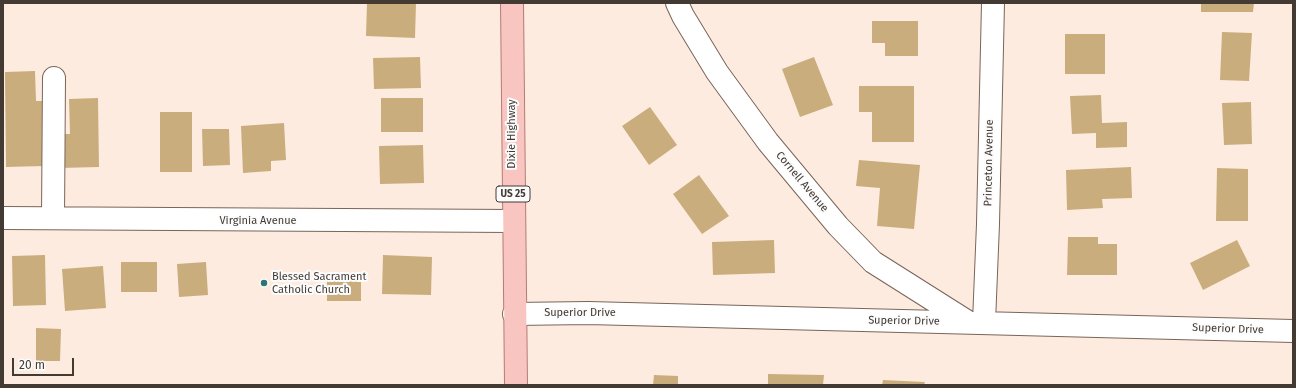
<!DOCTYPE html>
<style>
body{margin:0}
#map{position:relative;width:1296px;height:388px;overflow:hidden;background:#feebe0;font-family:"Fira Sans",sans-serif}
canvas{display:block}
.frame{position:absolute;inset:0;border:4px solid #433a34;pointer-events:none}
.scale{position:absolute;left:12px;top:358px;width:62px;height:18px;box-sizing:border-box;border:2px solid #433a34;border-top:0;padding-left:5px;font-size:12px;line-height:14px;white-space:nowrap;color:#433a34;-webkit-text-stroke:3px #fcfcfc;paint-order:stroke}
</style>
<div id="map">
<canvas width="1296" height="388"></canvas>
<div class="frame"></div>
<div class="scale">20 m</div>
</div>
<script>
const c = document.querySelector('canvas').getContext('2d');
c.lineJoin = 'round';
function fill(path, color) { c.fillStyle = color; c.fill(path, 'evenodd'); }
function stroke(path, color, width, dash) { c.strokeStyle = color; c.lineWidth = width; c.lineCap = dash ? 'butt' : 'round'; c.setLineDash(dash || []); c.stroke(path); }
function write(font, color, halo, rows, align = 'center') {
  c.font = font + ' "Fira Sans",sans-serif'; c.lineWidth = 4; c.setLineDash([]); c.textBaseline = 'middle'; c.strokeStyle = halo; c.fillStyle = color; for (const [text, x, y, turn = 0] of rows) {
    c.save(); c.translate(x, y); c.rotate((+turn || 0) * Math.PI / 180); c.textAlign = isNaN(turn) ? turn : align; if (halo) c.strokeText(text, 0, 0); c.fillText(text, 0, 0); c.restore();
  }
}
const building = new Path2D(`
 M367,3H416L415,38L366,36Z
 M1201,3H1254L1253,12H1201Z
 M872,21H918V56H885V43H872Z
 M1222,32L1252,33L1249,81L1220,80Z
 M1065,34H1105V74H1065Z
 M420,57L421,88L374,89L373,58Z
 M814,57L833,105L800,117L782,69Z
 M35,71L36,101H43L44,166L6,167L5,72Z
 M859,86H914V142H872V112H859Z
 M1101,95L1102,123L1127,122V147L1096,148V133L1072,134L1070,96Z
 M98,98L99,167L59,168V134H70L69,99Z
 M381,98H423V132H381Z
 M1251,102L1252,144L1224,145L1222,103Z
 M650,107L677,145L649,165L622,126Z
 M160,112H192V172H160Z
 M284,123L286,160L271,161V171L243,173L241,126Z
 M202,129H229L230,165L203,166Z
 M423,145L424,183L380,184L379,146Z
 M859,160L920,165L914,229L877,226L880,188L856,186Z
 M1131,167L1132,198L1102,199L1103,208L1067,210L1066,170Z
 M1217,168L1248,169V221H1216Z
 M699,175L729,216L702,234L673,194Z
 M1068,237H1098V244H1117V275H1067Z
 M774,240L775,273L713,275L712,242Z
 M1237,240L1250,266L1203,290L1190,263Z
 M45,255L46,305L13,306L12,256Z
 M383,255L432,257L431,295L382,294Z
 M121,262H157V292H121Z
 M206,262L208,295L179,297L177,264Z
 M103,266L106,308L65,311L62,269Z
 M327,275H361V301H327Z
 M36,328L61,329L60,361H36Z
 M768,374L824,375L823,385H768Z
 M654,375L678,376V385H653Z
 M883,380L925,382L924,385H882Z`);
const minor = new Path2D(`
 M677,3L683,16L717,72L768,142L838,226L873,262L968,322
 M3,218L513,221
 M53,218L54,78
 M514,314L588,313L1293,331
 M984,322L988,224L993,3`);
const major = new Path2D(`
 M512,3L516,385`);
const markers = [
 [264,283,4,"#2c7572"]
];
const shields = [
 [513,194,34]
];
const shieldNames = [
 ["US 25",513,194]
];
const streetNames = [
 ["Dixie Highway",512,134,-90],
 ["Princeton Avenue",989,163,-89],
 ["Cornell Avenue",802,182,50],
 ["Virginia Avenue",258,221],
 ["Superior Drive",580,313],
 ["Superior Drive",904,321,1],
 ["Superior Drive",1228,329,2]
];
const poiNames = [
 ["Blessed Sacrament",272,277],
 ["Catholic Church",272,290]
];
fill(building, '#caad7d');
stroke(minor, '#796559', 24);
stroke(major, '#b67b74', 24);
stroke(minor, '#fff', 22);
stroke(major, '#f8c5c1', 22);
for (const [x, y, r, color] of markers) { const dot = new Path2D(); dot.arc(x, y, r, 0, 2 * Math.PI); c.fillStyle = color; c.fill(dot); stroke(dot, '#fcfcfc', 1.5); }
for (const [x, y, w] of shields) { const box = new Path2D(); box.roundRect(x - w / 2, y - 8, w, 16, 3); c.fillStyle = '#fcfcfc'; c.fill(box); stroke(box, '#433a34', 1); }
write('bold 10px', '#433a34', null, shieldNames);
write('11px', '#433a34', '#fcfcfc', streetNames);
write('11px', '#433a34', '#fcfcfc', poiNames, 'left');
</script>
